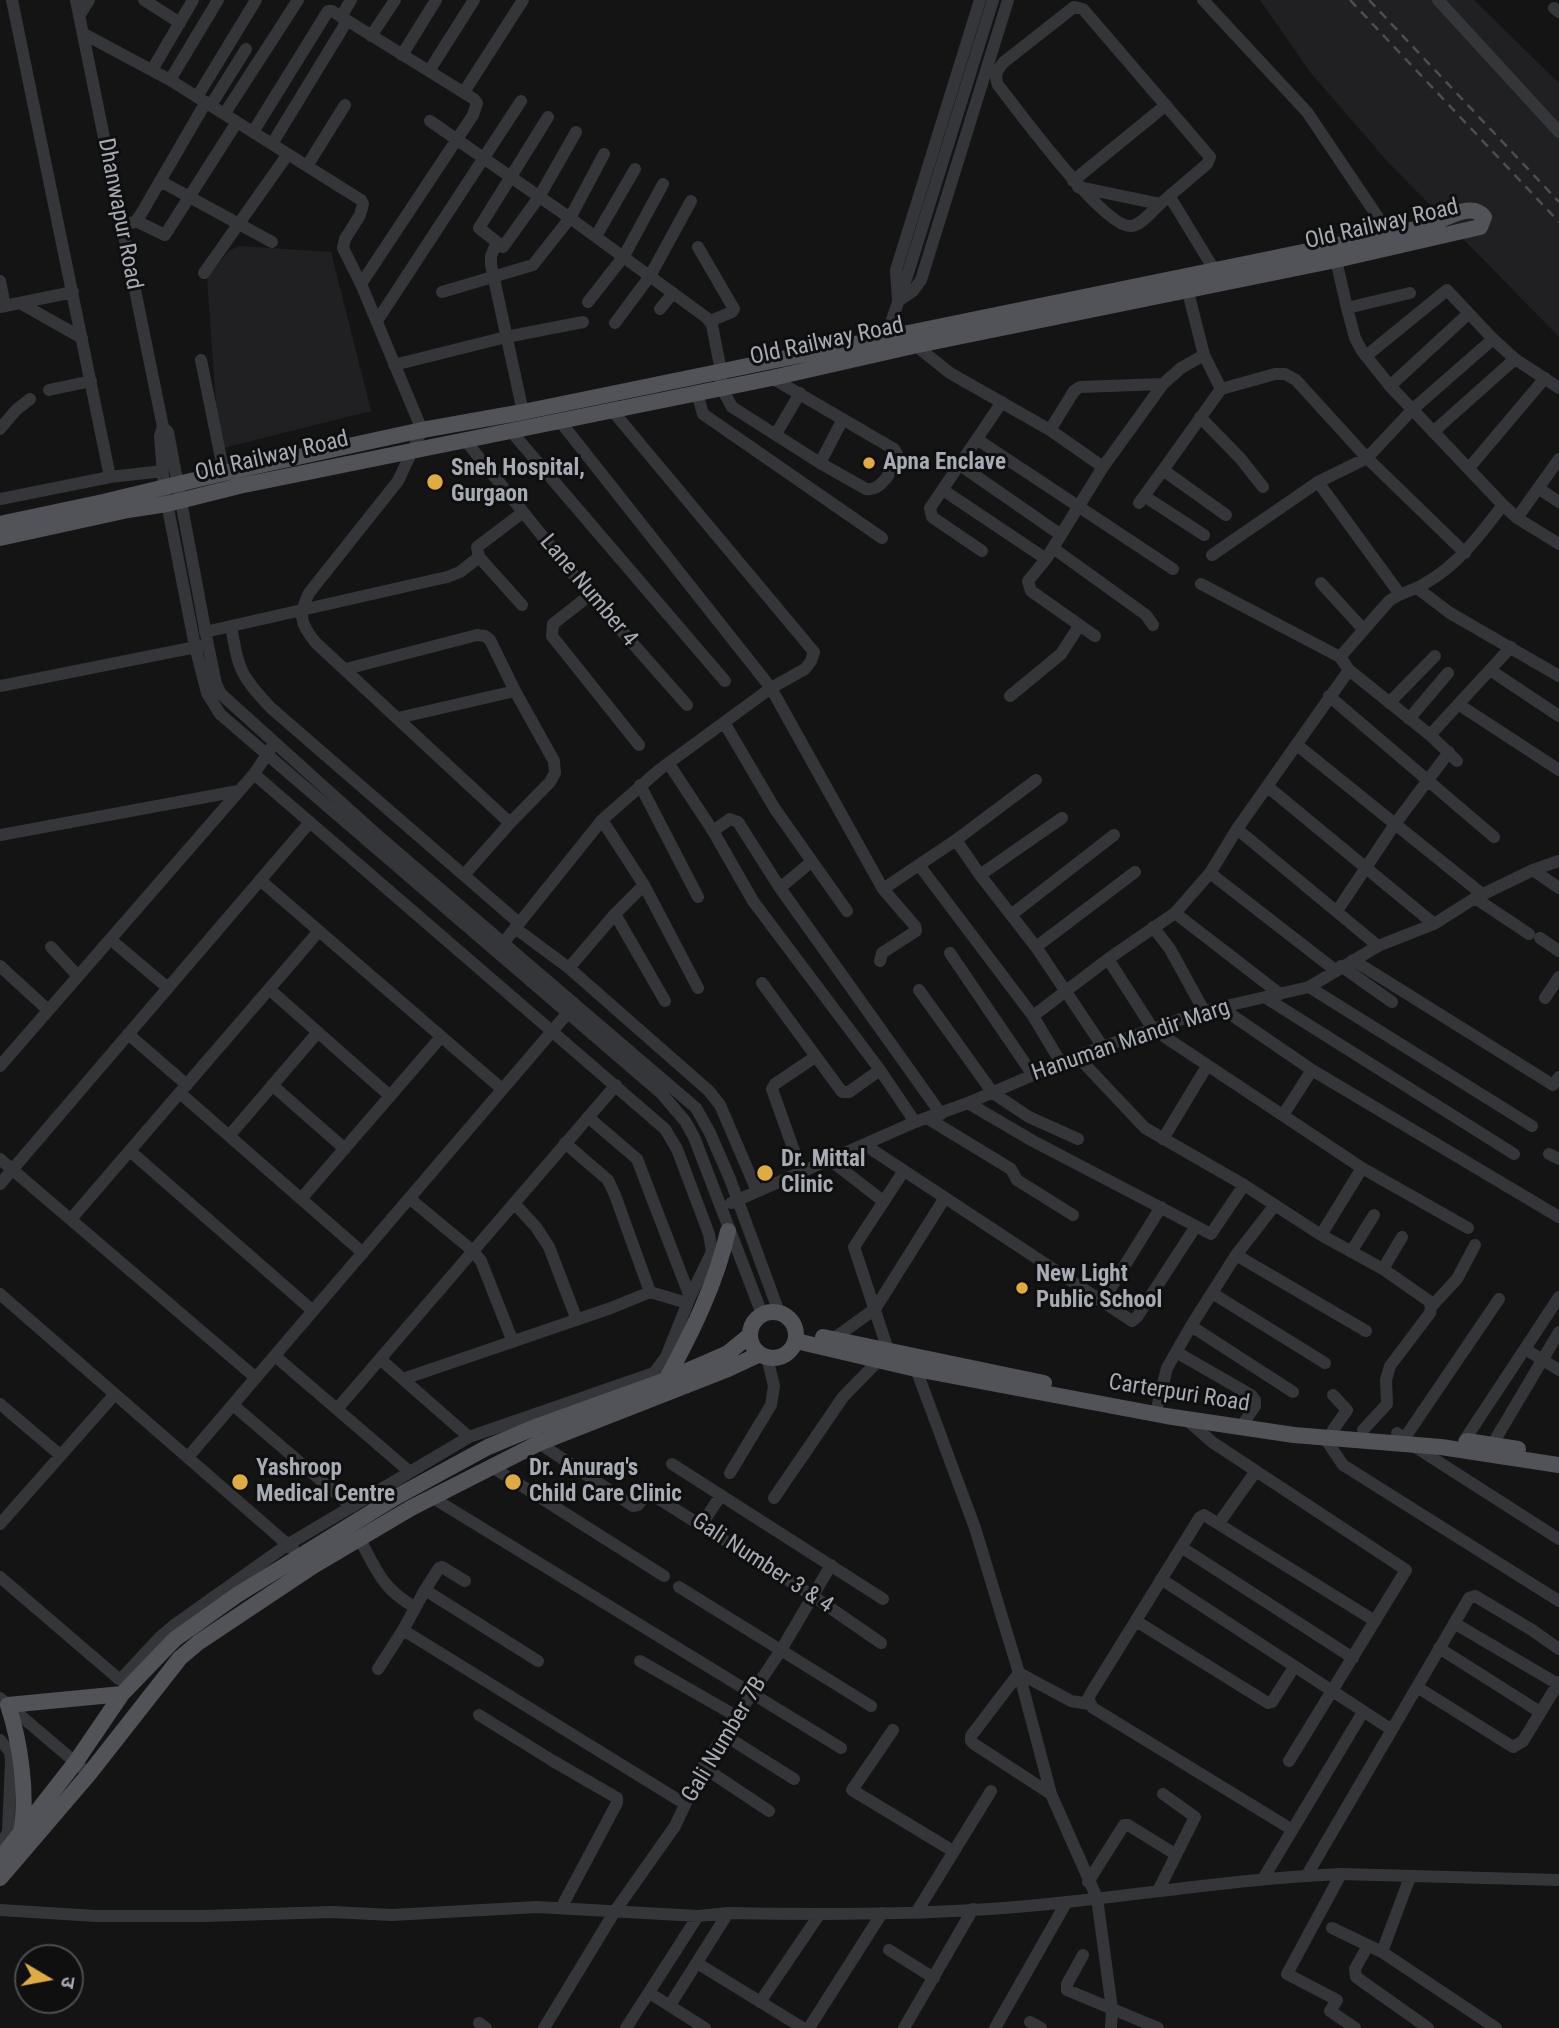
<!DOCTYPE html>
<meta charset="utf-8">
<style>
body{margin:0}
#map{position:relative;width:1559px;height:2028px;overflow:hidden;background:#141415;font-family:"Roboto Condensed","Noto Sans Devanagari",sans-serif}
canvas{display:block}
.north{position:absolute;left:14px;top:1944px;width:70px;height:70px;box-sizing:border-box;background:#0f0f10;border:2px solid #4c4d52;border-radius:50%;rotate:100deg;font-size:19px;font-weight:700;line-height:28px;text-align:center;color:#a7abb4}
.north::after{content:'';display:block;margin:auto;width:24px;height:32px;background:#dfac42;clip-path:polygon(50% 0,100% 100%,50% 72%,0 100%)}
</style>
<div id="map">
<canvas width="1559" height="2028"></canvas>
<div class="north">उ</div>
</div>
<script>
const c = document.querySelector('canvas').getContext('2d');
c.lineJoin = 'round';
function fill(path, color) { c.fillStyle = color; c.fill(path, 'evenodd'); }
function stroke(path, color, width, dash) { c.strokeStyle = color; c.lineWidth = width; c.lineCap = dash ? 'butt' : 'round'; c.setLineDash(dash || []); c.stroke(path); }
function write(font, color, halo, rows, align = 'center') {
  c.font = font + ' "Roboto Condensed",sans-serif'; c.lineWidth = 6; c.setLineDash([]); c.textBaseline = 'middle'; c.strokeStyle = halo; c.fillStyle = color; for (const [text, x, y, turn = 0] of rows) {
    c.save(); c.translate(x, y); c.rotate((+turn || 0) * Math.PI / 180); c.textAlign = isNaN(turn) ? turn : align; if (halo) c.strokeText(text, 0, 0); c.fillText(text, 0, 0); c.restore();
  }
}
const built = new Path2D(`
 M1260,0H1474L1559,83V337L1387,161L1310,72Z
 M240,246L331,252L371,411L219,449L207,277L230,250Z`);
const minor = new Path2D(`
 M12,0L110,477
 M76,0L163,427L160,436L164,488L195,646L207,693L220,714L662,1094L685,1121L694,1137L762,1314
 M144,0L180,23
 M980,0L896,270L898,301L913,291L921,280L1008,0
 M1203,0L1307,112L1390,235
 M1438,0L1559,132
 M1554,8L1559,12
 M79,16L89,0
 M341,17L351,0
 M84,34L170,80L361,200L363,204L360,215L345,239L343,248L361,284L422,430L398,481L309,593C298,615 300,624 316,643L510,823
 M371,36L395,0
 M402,55L436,0
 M152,70L193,0
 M429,71L474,0
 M170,80L218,0
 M464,92L523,0
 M197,97L256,0
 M211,105L246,49
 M225,113L298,0
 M548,117L479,228L503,247L539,197L576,132
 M430,121L570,218L707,318L712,325L721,371V387L732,407L820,463L866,489C881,492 895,468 897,454L894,449L772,378
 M253,132L328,11H332L474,99L477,103L473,115L361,284
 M272,144L347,21
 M307,166L345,105
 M160,181L272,242
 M1073,181L1166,105
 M1078,187L1160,204L1207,164L1210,157L1083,9L1074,7L1004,62C997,70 994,75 998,85C1017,109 1103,227 1130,226C1141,226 1152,211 1160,204
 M1170,197L1215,271
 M136,221L165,235L237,122
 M131,223L136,221L141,214L206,102
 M596,236L635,169
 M497,242L491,256V265L523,412
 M698,247L734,309L732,312L710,321
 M1336,260L1347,308L1355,338L1362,351L1390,386L1503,505L1517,518L1559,544
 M204,273L288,154
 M0,281L5,306
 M1186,284L1204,355L1221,389
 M442,292L533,265L570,218L604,154
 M588,302L624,256L663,184
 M20,303L82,338
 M0,307L73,292
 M1347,308L1410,293
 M660,309L673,293
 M377,321L521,101
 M615,323L650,276L691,201
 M910,341L950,373L1050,430L1103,467
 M884,343L908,273L993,0
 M1366,356L1447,290L1493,339L1515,359L1559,388
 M201,360L224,473
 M394,365L506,337L583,322
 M1390,386L1468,314
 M49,390L91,381
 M697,393L703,414L882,538
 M1200,417L1240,458L1263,487
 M559,420L771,688L883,889L915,926L916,931L882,953L880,961
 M163,427L168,432L208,645L216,684L221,694L375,833L696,1108L710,1133L730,1179L779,1312
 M0,429L16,410L30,399
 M510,430L725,681
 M1050,430L1074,391L1080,387L1163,384
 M1433,432L1515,359
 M776,434L800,393
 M465,440L590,595L687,705
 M978,440L1173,569
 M820,463L843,419
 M960,465L1061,535
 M1469,468L1545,378
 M1163,470L1221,389L1275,374H1285L1296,380L1367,458L1465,553
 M1318,482L1399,593
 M1538,488L1559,502
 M943,490L1046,559
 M1144,496L1204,535
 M0,499L110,477L163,471
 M1139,503L1163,470L1226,515
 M1517,518L1559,459
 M1053,548L1146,615L1153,625
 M982,551L932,517L930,508L1002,402
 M1212,555L1318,482L1367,458L1413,409L1493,339
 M1321,583L1363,629
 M1201,584L1340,657L1349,670L1430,735L1457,761
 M1417,588L1450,613L1559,676
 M590,595L553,624L552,636L639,745
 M522,605L479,557L477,547L522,513
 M231,626C239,671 240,675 271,708L519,923
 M205,632L447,577L460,572L479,557
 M1095,636L1031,591L1028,581L1046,559L1103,467L1163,384L1181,368L1204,355
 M1340,657L1389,601C1401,592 1413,591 1424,584C1458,565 1480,535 1503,505
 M346,669L477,635L485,636L490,640L515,691L554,761L555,773L550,782L510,823L464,875
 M1490,670L1559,716
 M0,686L201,646
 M1010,696L1061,654L1079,626
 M1329,696L1494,837
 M1389,703L1435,656
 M1458,704L1559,770
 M398,718L515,691
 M1409,719L1448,673
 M725,724L775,809L847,911
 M1430,735L1511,647
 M1297,745L1482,894
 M669,764L713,831L753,901L880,1070L915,1122
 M640,785L698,897
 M1268,787L1434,924
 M602,820L644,885L698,988
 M1237,829L1378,946
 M713,831L730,819L738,822L780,888L941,1114
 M0,835L238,791
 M956,840L980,875L1036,947L1103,1047
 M919,865L1033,1016L1061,1063
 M1533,870L1559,888
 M1210,873L1335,970
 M980,875L1062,818
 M260,880L502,1089
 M780,888L811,862
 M883,889L956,840L1036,780
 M1475,898L1529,934
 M1337,911L1395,824L1449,752
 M1175,913L1280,994
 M615,914L665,1001
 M1011,915L1114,835
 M1153,927L1170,949L1204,1011
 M515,928L569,968L709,1091L720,1105L757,1191
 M1540,938L1559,951
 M110,939L168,988
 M51,947L78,976
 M500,947L602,820L659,770L771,688L805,669L811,661L814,652L611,409
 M1036,947L1135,872
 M950,953L1033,1075
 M1108,959L1153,1029L1362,1168L1468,1228
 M1353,960L1553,1085L1559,1077
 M0,966L48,1010
 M1341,966L1392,1002
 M569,968L615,914L644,885
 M762,983L842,1092H849L880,1070
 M1309,987L1532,1126
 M269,989L390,1096
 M919,990L993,1093L1029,1117L1078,1139
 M1266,998L1514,1154
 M1545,998L1559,977
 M1220,1007L1312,1070L1559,1217
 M1033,1016L1108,959L1175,913L1210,873L1237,829L1349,670
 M128,1034L187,1085
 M1077,1056L1145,1128L1244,1185L1321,1235L1383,1269L1429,1301L1431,1307L1430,1313L1390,1366L1386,1380L1387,1404L1363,1430
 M0,1066L254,774L272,747
 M272,1085L345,1149
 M180,1093L363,1253
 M968,1103L1033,1141L1211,1234L1244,1185
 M1283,1115L1312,1070
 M588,1117L637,1159L690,1297
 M927,1118L1011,1169L1017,1180L1073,1215
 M229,1136L318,1032
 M1163,1139L1207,1066
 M565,1143L608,1180L615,1195L650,1292
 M865,1145L1132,1321L1137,1317L1196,1226
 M130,1151L313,1311
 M1549,1154L1559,1159
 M0,1159L256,1378
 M830,1160L883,1201
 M802,1173L772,1089L775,1084L815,1057
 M0,1184L310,822
 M409,1198L473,1251L481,1261L513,1342
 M301,1199L441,1037
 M514,1203L536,1227L549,1247L577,1320
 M731,1203L915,1122L968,1103L1077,1056L1204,1011L1309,987L1378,946L1434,924L1475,898L1533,870L1559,861
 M71,1219L319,931
 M1321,1235L1362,1168
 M1351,1252L1374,1215
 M1236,1255L1366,1331
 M1383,1269L1402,1237
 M1212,1293L1325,1363
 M0,1294L294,1550
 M1102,1302L1161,1207
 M1431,1307L1457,1279L1475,1245
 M1191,1326L1293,1392
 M833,1339L875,1309L944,1199
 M1525,1349L1559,1370
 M888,1350L854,1247L903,1172
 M1176,1352L1251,1395L1255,1400V1406L1245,1421
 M275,1356L410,1472
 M380,1359L469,1437
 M916,1369L975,1528L1019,1673L1051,1794L1097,1898L1112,2009L1111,2028
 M403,1379L611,1308L650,1292L687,1303
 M0,1404L60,1455
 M1158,1404L1167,1368L1191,1326L1236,1255L1275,1205
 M233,1405L352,1507
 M337,1409L616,1085
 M1186,1419L1212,1442L1406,1570L1289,1761
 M1333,1430L1347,1410L1333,1395
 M1397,1433L1409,1443L1559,1539
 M1408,1433L1499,1299
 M1324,1437L1343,1465L1559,1601
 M539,1443L633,1506L638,1505L645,1495L651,1494L813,1596L881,1643
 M1492,1445L1559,1332
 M1463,1446L1464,1441L1559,1297
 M188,1457L572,1008
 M672,1464L883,1599
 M492,1467L664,1576
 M730,1473L771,1405L774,1386L767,1357
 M433,1498L841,1748
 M774,1498L843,1397L878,1361
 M1219,1523L1256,1471
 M0,1524L115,1394
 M702,1524L721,1495
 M360,1540C378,1572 381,1587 414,1607
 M1181,1547L1353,1658
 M0,1577L120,1680L160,1637L173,1626L287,1545L469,1437L654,1373L666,1357L690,1297L712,1252L709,1234L677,1149L665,1129L254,774
 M1161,1579L1392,1730
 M679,1587L871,1706
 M425,1590L439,1568L442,1567L465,1581
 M1136,1621L1268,1703L1272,1702L1294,1667
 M1454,1623L1558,1684
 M403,1630L425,1590L538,1661
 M1439,1648L1540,1712
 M640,1661L736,1716
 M378,1669L403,1630L685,1804
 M1417,1687L1513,1747L1523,1741L1559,1682
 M0,1698L89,1774
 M479,1715L553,1761L617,1798V1803L561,1908
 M893,1730L852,1790L953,1851
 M724,1735L794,1779
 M0,1740L10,1752L11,1761L8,1832L0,1846
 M703,1767L769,1811
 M1051,1794L974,1744L971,1741V1736L1019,1673L1071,1701L1089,1704
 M1291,1829L1093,1708L1088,1699L1091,1693L1200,1517L1204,1515L1375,1621
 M1341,1874L1287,1974L1337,2000L1330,2011L1355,2028
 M1307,1875L1469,1598L1475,1596L1532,1630L1559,1649
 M1263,1879L1363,1712
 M1088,1882L1124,1825H1128L1175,1854
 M1158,1891L1195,1817L1163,1794
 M0,1910L96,1916H205L332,1912L392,1915L537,1907L698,1916L728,1913C840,1915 954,1915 1067,1902C1158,1892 1249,1878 1341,1874L1559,1880
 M916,1913L991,1791
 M1332,1928L1382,1952L1496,2028
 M1367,1947L1355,1969L1356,1977L1428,2028
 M889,1950L934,1978
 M1382,1952L1410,1877
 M1083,1955L1067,1984V1990L1158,2028
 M697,1963L803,2028
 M651,1994L705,2028
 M760,2002L819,1915
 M670,2005L728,1913
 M1030,2022L1041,2028
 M479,2023L486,2028
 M544,2028L615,1911L675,1826L703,1767L781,1650L831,1565
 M626,2028L698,1916
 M809,2028L882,1913
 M904,2028L973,1909
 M995,2028L1066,1903`);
const major = new Path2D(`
 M0,524L103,502L224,473L422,430L523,412L1425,227C1441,221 1471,200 1484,217L1480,227L1336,260L913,346L772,378L239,486L167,504L128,510L0,538
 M750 1335a23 23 0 1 1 46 0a23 23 0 1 1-46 0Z
 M823,1337L1044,1383
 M796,1341L916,1369L1166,1416L1294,1435L1441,1447L1559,1465
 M666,1380C692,1332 716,1284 728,1231
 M1467,1441L1518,1449
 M21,1832C28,1795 20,1741 8,1705L122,1694
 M0,1859L75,1763L122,1694L175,1639L237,1595L396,1497L488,1447L538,1426L666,1380L728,1353L750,1335
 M0,1878L89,1774L180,1658L199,1642L313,1566L411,1508L539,1443L728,1369L760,1354`);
const rail = new Path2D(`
 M1350,0L1559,222
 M1369,0L1559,202`);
const markers = [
 [869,463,7,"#dfac42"],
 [435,482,9,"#dfac42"],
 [765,1173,9,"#dfac42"],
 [1022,1288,7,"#dfac42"],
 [240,1482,9,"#dfac42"],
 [513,1482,9,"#dfac42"]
];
const streetNames = [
 ["Dhanwapur Road",119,214,79],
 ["Old Railway Road",1382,225,-13],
 ["Old Railway Road",827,342,-12],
 ["Old Railway Road",272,457,-13],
 ["Lane Number 4",588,591,50],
 ["Hanuman Mandir Marg",1131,1041,-19],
 ["Carterpuri Road",1179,1394,9],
 ["Gali Number 3 & 4",762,1564,33],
 ["Gali Number 7B",725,1740,-59]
];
const poiNames = [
 ["Apna Enclave",883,463],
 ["Sneh Hospital,",451,469],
 ["Gurgaon",451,495],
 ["Dr. Mittal",781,1160],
 ["Clinic",781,1186],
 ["New Light",1036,1275],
 ["Public School",1036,1301],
 ["Yashroop",256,1469],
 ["Medical Centre",256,1495],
 ["Dr. Anurag's",529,1469],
 ["Child Care Clinic",529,1495]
];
fill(built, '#202022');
stroke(minor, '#35363a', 12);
stroke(major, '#525359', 16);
stroke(rail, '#4d4e53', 2.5, [9, 7]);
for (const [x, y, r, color] of markers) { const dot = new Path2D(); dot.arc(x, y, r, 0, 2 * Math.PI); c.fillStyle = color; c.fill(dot); stroke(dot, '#0f0f10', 2.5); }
write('23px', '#a7abb4', '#0f0f10', streetNames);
write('bold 23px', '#a7abb4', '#0f0f10', poiNames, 'left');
</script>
